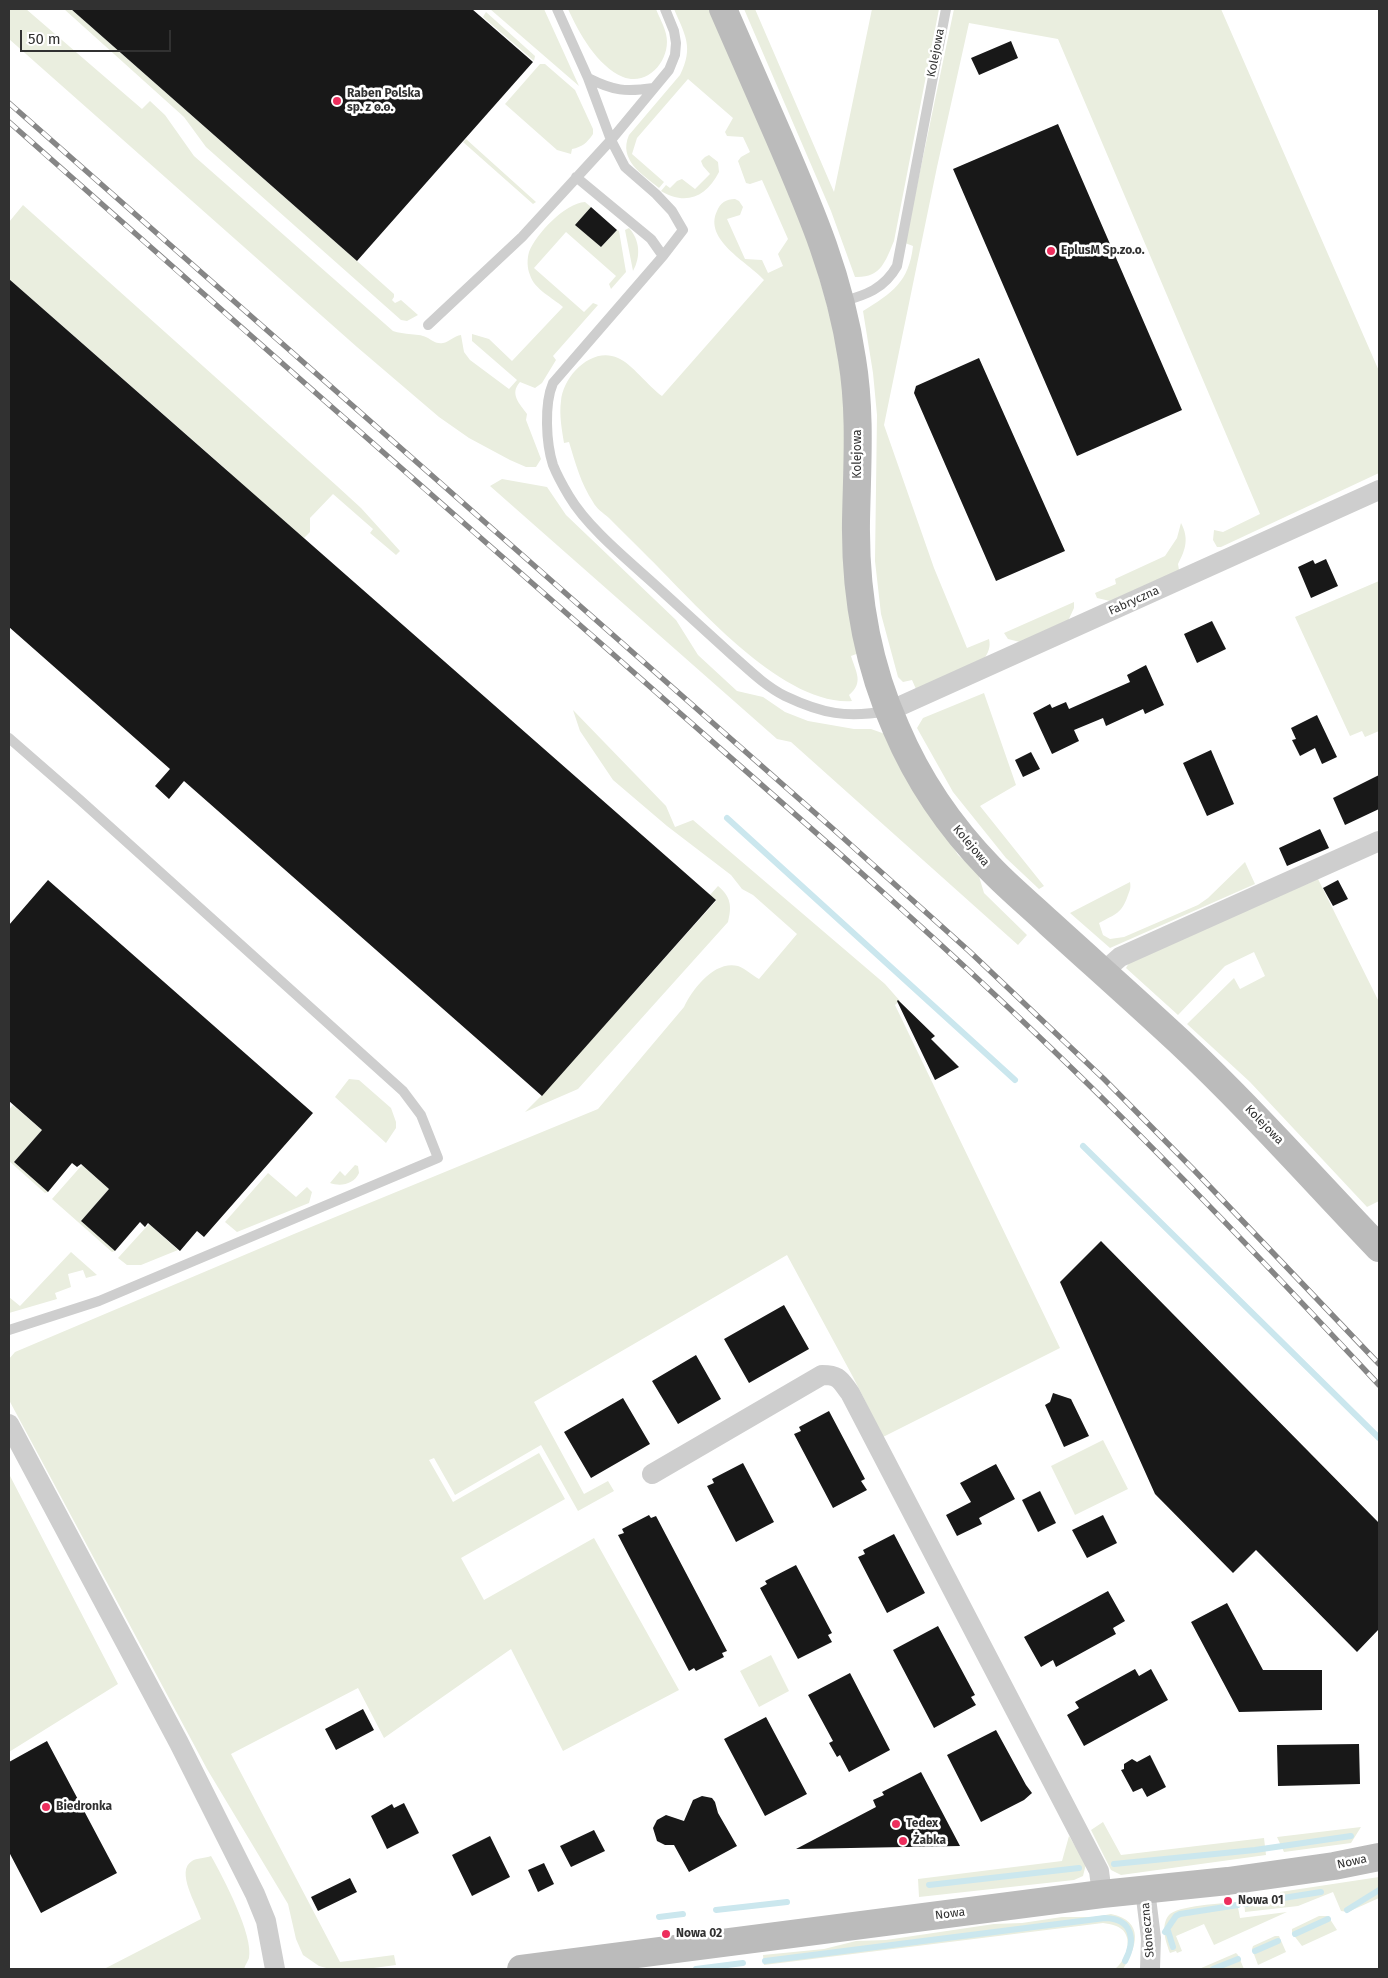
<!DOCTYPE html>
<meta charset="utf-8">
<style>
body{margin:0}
#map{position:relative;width:1388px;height:1978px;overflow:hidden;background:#fff;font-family:"Fira Sans",sans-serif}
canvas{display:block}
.frame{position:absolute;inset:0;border:10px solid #313131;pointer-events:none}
.scale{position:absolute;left:20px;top:30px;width:151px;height:22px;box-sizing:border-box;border:2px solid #313131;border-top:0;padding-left:6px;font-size:15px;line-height:18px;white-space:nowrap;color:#313131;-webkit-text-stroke:4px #fff;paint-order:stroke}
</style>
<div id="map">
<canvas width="1388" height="1978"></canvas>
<div class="frame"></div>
<div class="scale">50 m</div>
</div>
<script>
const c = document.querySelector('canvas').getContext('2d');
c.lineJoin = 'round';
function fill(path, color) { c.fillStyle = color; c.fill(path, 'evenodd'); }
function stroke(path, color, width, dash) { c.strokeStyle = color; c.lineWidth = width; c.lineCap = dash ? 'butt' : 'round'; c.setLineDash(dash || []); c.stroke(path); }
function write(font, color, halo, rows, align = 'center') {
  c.font = font + ' "Fira Sans",sans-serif'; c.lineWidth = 5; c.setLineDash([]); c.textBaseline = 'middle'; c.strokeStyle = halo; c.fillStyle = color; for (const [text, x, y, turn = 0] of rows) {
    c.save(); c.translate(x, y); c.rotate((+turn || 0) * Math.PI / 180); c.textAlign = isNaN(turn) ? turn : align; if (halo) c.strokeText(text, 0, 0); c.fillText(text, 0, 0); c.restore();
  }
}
const green = new Path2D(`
 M9,9H26L142,109L150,101L165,115L194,156L393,331C403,335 420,333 428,338C433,341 436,344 443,343C449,342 454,336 461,335L464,352L470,360L509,389L517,380L472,341V334L489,339L512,361L563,307C553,298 534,289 530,275C527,268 527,259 529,252C536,234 565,203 585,202L591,207L576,225L601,247L617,230L619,231L626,272L611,289L609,284L616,276L566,232L534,268L584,312L593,303L598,305L553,356L556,360L542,383L535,388L520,382C509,394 520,404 527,414L526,420L541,459L536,467H526L510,460L469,438L439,417L357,347L9,39Z
 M64,9H71L357,261L394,294V297L392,300L395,303L401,300L418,315L407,321L401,320L206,147L184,117Z
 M490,9H544L579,86Z
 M568,9H656C659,17 664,25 666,34C672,58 649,87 623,77C597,66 579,33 568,9Z
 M674,9H711L805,228L837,340L844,394L859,653L851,656C856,672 864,683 849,695L852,701C782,706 696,604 649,558C636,545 622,531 609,518C603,513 596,508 593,502C581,484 575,462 569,442L564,443C562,430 559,415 561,401C563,376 592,346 618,358C631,363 649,387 662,396L764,280C748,262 703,240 717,211C720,203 726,199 735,199L739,201L743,207L740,215L727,219L745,259L762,260L768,273L783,266L778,254L788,239L762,180L750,184L746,183L738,161L741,157L750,152L743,137L727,136L725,132L733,118L688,79L637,138L632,154L664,182L659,188C642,174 618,160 629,135L680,75C694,47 685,35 674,9Z
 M744,9H755L834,192L872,9H939L894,241C885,262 881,278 855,277L831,211Z
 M954,9H1221L1379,371V473L1221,547H1217L1213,540L1214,530L1223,532L1260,514L1058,39L969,23L937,167L884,425L934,568L967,648L989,639C991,647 988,653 984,659L916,689L912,680L903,682L898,677L881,614L875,561L877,415L873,373L863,311C892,293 909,282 913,246L905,243Z
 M486,12L535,56L534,61L483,17Z
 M540,64H545L575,90L593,129V134C587,143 582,147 572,149L571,154L557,150L505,104Z
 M466,139L536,202L533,204L463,142Z
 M709,155L718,162L719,172C706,197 686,206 661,191L666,185L670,188L677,181L682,179L695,189L710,174L703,166L701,161L705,157Z
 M23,205L337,486L361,508L400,551L396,555L370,533L373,529L333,494L310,518V532L304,538L228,472L229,470L228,471L9,279V222Z
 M629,228C640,240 641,257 633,271L625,230Z
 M502,479L547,487L566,515L676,620L698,655L737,691L763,697L785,712L808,721L854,729H871L885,734L958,855L978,873L984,893L1027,935L1018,945L791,742L777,739L490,486Z
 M1181,523C1189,538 1186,549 1178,564L1179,570L1110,601L1097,598L1095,593L1116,584L1115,579L1165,556L1177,538Z
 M1379,581V731L1365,737L1362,731L1350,736L1295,617Z
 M1074,602V608L1068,621L1020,642L1008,639L1004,633Z
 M984,693L1016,785L980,806L1044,886L1039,889L1006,858L953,792L917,728L923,718Z
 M573,710L666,806L675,827L693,820L885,984L900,1001L895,1005L1060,1348L883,1437L853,1377L787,1255L534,1402L584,1494L608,1481L614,1491L578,1511L541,1445L455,1495L434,1458L429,1460L453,1502L539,1453L565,1499L461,1558L484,1600L594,1538L679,1690L563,1751L511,1649L384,1738L358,1688L231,1754L340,1962L394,1955L396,1965L366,1969H330L319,1966L303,1955L296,1939L288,1904L207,1769L9,1400V1359L15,1352L294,1234L598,1109L684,1007C693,988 715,960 738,966C746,969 752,975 759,979L797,934L753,895L742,889L731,875L667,826L613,780L580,731Z
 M1245,862L1255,884L1110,948L1070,913L1130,882C1131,888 1130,890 1128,895C1122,913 1116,914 1099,923L1103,935L1110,939L1124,937L1198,905L1208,898Z
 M1318,879L1379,1002V1201L1367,1207L1250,1082L1187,1024L1234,978L1240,989L1265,976L1254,952L1225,966L1178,1015L1126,968L1130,961Z
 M718,886C731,897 732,906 728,922L578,1089L525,1112L542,1095L716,901L710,895Z
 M349,1079L359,1080L391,1108L396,1122V1128L386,1143L335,1097Z
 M13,1105L42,1130L14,1162L48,1192L45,1193L9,1161V1110Z
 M82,1165L109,1189L81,1221L115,1251L112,1252L52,1199Z
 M355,1165L358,1166L359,1173C354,1184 341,1187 330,1183L340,1171L345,1176Z
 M268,1173L296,1197L307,1187L312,1192L309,1203L237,1232L225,1222Z
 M149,1224L178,1250L141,1265H127L118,1258Z
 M71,1252L97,1275L86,1278L83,1270L68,1274L71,1287L55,1293L57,1299L9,1313V1297L20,1306Z
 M1103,1440L1128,1489L1075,1515L1051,1466Z
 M9,1474L118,1684L9,1752Z
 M771,1655L789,1691L759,1707L740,1671Z
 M1103,1822L1121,1855L1264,1838L1266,1855L1121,1875L1111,1870L1091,1830Z
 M1361,1827L1351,1843L1284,1852L1277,1837Z
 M1069,1836L1086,1864L1083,1876L1074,1880L919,1897L918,1879L1062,1861Z
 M211,1856C223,1877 254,1936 249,1958C248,1961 245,1965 244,1969H104L201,1919C197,1905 175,1871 192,1861C196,1858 206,1858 211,1856Z
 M1379,1877V1898L1348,1912L1341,1911L1333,1892L1298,1906L1245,1912L1244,1900L1280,1896V1892Z
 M1237,1902L1240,1918L1287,1912L1214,1945L1204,1924L1176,1936L1182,1951L1177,1953L1176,1951L1170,1953C1166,1942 1160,1926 1169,1915C1176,1906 1224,1903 1237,1902Z
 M1111,1914C1145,1921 1137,1947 1123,1969H1115C1124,1962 1132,1944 1125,1933C1121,1926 1111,1924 1103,1923L764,1965L763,1955L824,1949L856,1941L886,1940L994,1924L1022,1923L1062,1917H1094Z
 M1319,1916H1328L1337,1930L1302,1946L1292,1933V1929Z
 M1275,1936H1279L1286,1952L1258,1965L1252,1949L1253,1946Z
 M1236,1953L1238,1955L1244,1969H1199Z`);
const stream = new Path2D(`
 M727,818L1015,1080
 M1083,1146L1379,1438
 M1114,1864L1255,1850L1351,1836
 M929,1885L1079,1868
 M1245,1904L1321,1892
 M716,1910L787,1902
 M1347,1910L1379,1890
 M659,1917L683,1914
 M1168,1931L1173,1947
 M1165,1932L1176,1916L1180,1914L1238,1905
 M1295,1934L1328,1919
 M1255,1951L1278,1941
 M765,1961L1105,1918C1133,1919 1136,1940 1125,1961
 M696,1969L743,1963
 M1213,1969L1238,1959`);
const building = new Path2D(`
 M71,9H472L533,62L357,261Z
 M1011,41L1018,58L979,75L971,58Z
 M1058,124L1182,410L1077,456L953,169Z
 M591,207L617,230L601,247L575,225Z
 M9,279L716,900L542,1096L184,781L169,799L155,786L170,769L9,627Z
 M979,358L1065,551L996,581L914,393L916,386Z
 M1326,559L1338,586L1311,598L1298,567L1313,560L1315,564Z
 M1212,621L1226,649L1197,663L1184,634Z
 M1146,665L1164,705L1145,714L1143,709L1106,726L1103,718L1074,730L1079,741L1052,754L1033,713L1050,704L1052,708L1066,702L1069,709L1130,682L1127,675Z
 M1317,715L1337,757L1322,764L1315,748L1300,756L1292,740L1296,739L1291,728Z
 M1211,750L1234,804L1207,816L1183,763Z
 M1031,752L1040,769L1023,777L1015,760Z
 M1379,775V809L1345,825L1333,798Z
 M1320,829L1329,848L1287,866L1279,848Z
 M48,880L313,1113L204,1237L197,1231L180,1251L148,1223L145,1227L140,1222L115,1251L81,1221L109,1189L81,1164L77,1167L72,1163L48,1192L14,1162L42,1130L9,1101V925Z
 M1338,880L1348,899L1333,906L1323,888Z
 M898,1000L935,1036L931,1039L959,1067L935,1080L897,1001Z
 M1101,1241L1379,1523V1629L1357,1652L1256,1550L1233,1573L1155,1494L1060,1282Z
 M784,1305L809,1349L749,1383L724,1339Z
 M696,1355L721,1399L678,1424L652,1381Z
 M1053,1393L1071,1399L1089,1436L1064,1447L1045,1405L1050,1402Z
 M623,1398L650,1444L591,1478L564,1432Z
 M829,1411L865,1479L861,1481L867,1490L833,1508L794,1434L801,1431L799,1427Z
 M743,1463L774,1522L736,1542L707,1486L714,1483L712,1479Z
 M996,1464L1015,1499L979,1518L982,1524L957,1536L946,1515L971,1502L960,1483Z
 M1040,1491L1056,1523L1038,1532L1022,1500Z
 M649,1515L651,1518L656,1516L727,1651L722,1653L724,1657L696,1671L694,1668L689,1671L618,1535L624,1533L622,1529Z
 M1103,1515L1117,1543L1087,1558L1072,1530Z
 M894,1534L925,1593L887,1613L858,1557L865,1554L863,1550Z
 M796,1565L832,1633L828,1635L832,1642L798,1659L760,1588L767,1584L765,1581Z
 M1108,1591L1125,1621L1113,1628L1116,1634L1056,1667L1053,1660L1041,1667L1024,1637Z
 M1227,1603L1263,1670H1322V1710L1239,1712L1191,1622Z
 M938,1626L975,1695L971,1697L976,1705L934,1728L893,1650Z
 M1135,1669L1139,1676L1151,1669L1168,1700L1084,1746L1067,1715L1079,1708L1075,1702Z
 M850,1673L890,1750L849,1772L840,1755L837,1757L829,1743L833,1741L808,1695Z
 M363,1709L374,1730L336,1750L325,1729Z
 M766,1717L807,1794L765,1816L724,1739Z
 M996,1730L1026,1785L1032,1793L1024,1800L981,1822L947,1755Z
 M47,1741L117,1873L41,1913L9,1852V1762Z
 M1359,1744L1360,1784L1278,1786L1277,1745Z
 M1150,1755L1166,1787L1147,1797L1142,1788L1133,1792L1121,1770L1124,1769V1764L1132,1759L1137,1762Z
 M921,1772L960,1846L796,1849L876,1807L873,1800L884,1795L882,1792Z
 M702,1796L712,1798L715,1802L718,1813L737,1846L689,1872L674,1845H665L657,1841L653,1828L657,1820L666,1815L684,1821L693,1800Z
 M404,1803L419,1833L387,1849L371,1816L392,1804L394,1808Z
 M594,1830L605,1851L571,1867L560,1846Z
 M490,1836L510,1877L472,1896L452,1855Z
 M544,1863L554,1884L538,1892L528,1870Z
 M350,1878L357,1892L318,1911L311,1897Z`);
const lane = new Path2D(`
 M557,9L588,78L611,140L625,167L656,194L672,211L683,230L663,256L553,383C544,404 546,443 553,465C557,475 563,486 569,496C589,530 634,565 664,593C686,613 709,634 731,654C748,669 765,686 785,696C823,714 846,718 888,711
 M588,78C614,91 625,92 654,88
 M576,177L651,239L663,256
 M841,302C866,295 884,289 897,266L946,9
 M428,325L522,237L611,140L669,70L675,55L676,43L674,31L665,9
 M9,738L79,799L403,1091L421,1115L438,1158L99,1301L9,1330`);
const street = new Path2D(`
 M889,711L1379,490
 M1103,972L1120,957L1379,841
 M9,1424L179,1743L255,1894L266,1921L275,1969
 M652,1474L822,1375C840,1375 840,1380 850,1393L1099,1871L1102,1894
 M1145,1890L1151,1938L1150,1969`);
const secondary = new Path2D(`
 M723,9C741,51 760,94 779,137C811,211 840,278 852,359C861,413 857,467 856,521C855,592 867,663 896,728C918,780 951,828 990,868C1009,888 1030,905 1049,923C1093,963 1137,1002 1180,1042C1249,1107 1313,1179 1379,1248
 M521,1969L1102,1894L1228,1881L1334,1866L1379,1857`);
const rail = new Path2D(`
 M9,103L831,827L969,951L1104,1079L1193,1169L1379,1364
 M9,122C210,300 412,478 614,655C754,779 897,901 1032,1030C1152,1144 1266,1264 1379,1385`);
const markers = [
 [337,101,5,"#ed2e5d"],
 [1051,251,5,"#ed2e5d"],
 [46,1807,5,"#ed2e5d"],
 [896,1824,5,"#ed2e5d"],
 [903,1841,5,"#ed2e5d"],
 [1228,1901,5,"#ed2e5d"],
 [666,1934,5,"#ed2e5d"]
];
const streetNames = [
 ["Kolejowa",936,53,-79],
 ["Kolejowa",858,454,-90],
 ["Fabryczna",1134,601,-24],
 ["Kolejowa",971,846,50],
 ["Kolejowa",1264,1125,46],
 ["Nowa",1352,1862,-12],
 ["Nowa",950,1914,-7],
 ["Słoneczna",1148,1930,-95]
];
const poiNames = [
 ["Raben Polska",347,94],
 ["sp. z o.o.",347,108],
 ["EplusM Sp.zo.o.",1061,251],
 ["Biedronka",56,1807],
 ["Tedex",906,1824],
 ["Żabka",913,1841],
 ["Nowa 01",1238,1901],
 ["Nowa 02",676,1934]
];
fill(green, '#eaeedf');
stroke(stream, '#cbe7ee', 6);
fill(building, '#181818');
stroke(lane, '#cecece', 10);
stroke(street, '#cecece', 20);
stroke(secondary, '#bbb', 28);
stroke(rail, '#868686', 5.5);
stroke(rail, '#fff', 4, [11]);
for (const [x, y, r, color] of markers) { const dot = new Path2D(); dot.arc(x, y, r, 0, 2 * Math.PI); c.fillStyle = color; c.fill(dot); stroke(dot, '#fff', 2); }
write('12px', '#313131', '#fff', streetNames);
write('bold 12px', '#313131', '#fff', poiNames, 'left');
</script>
